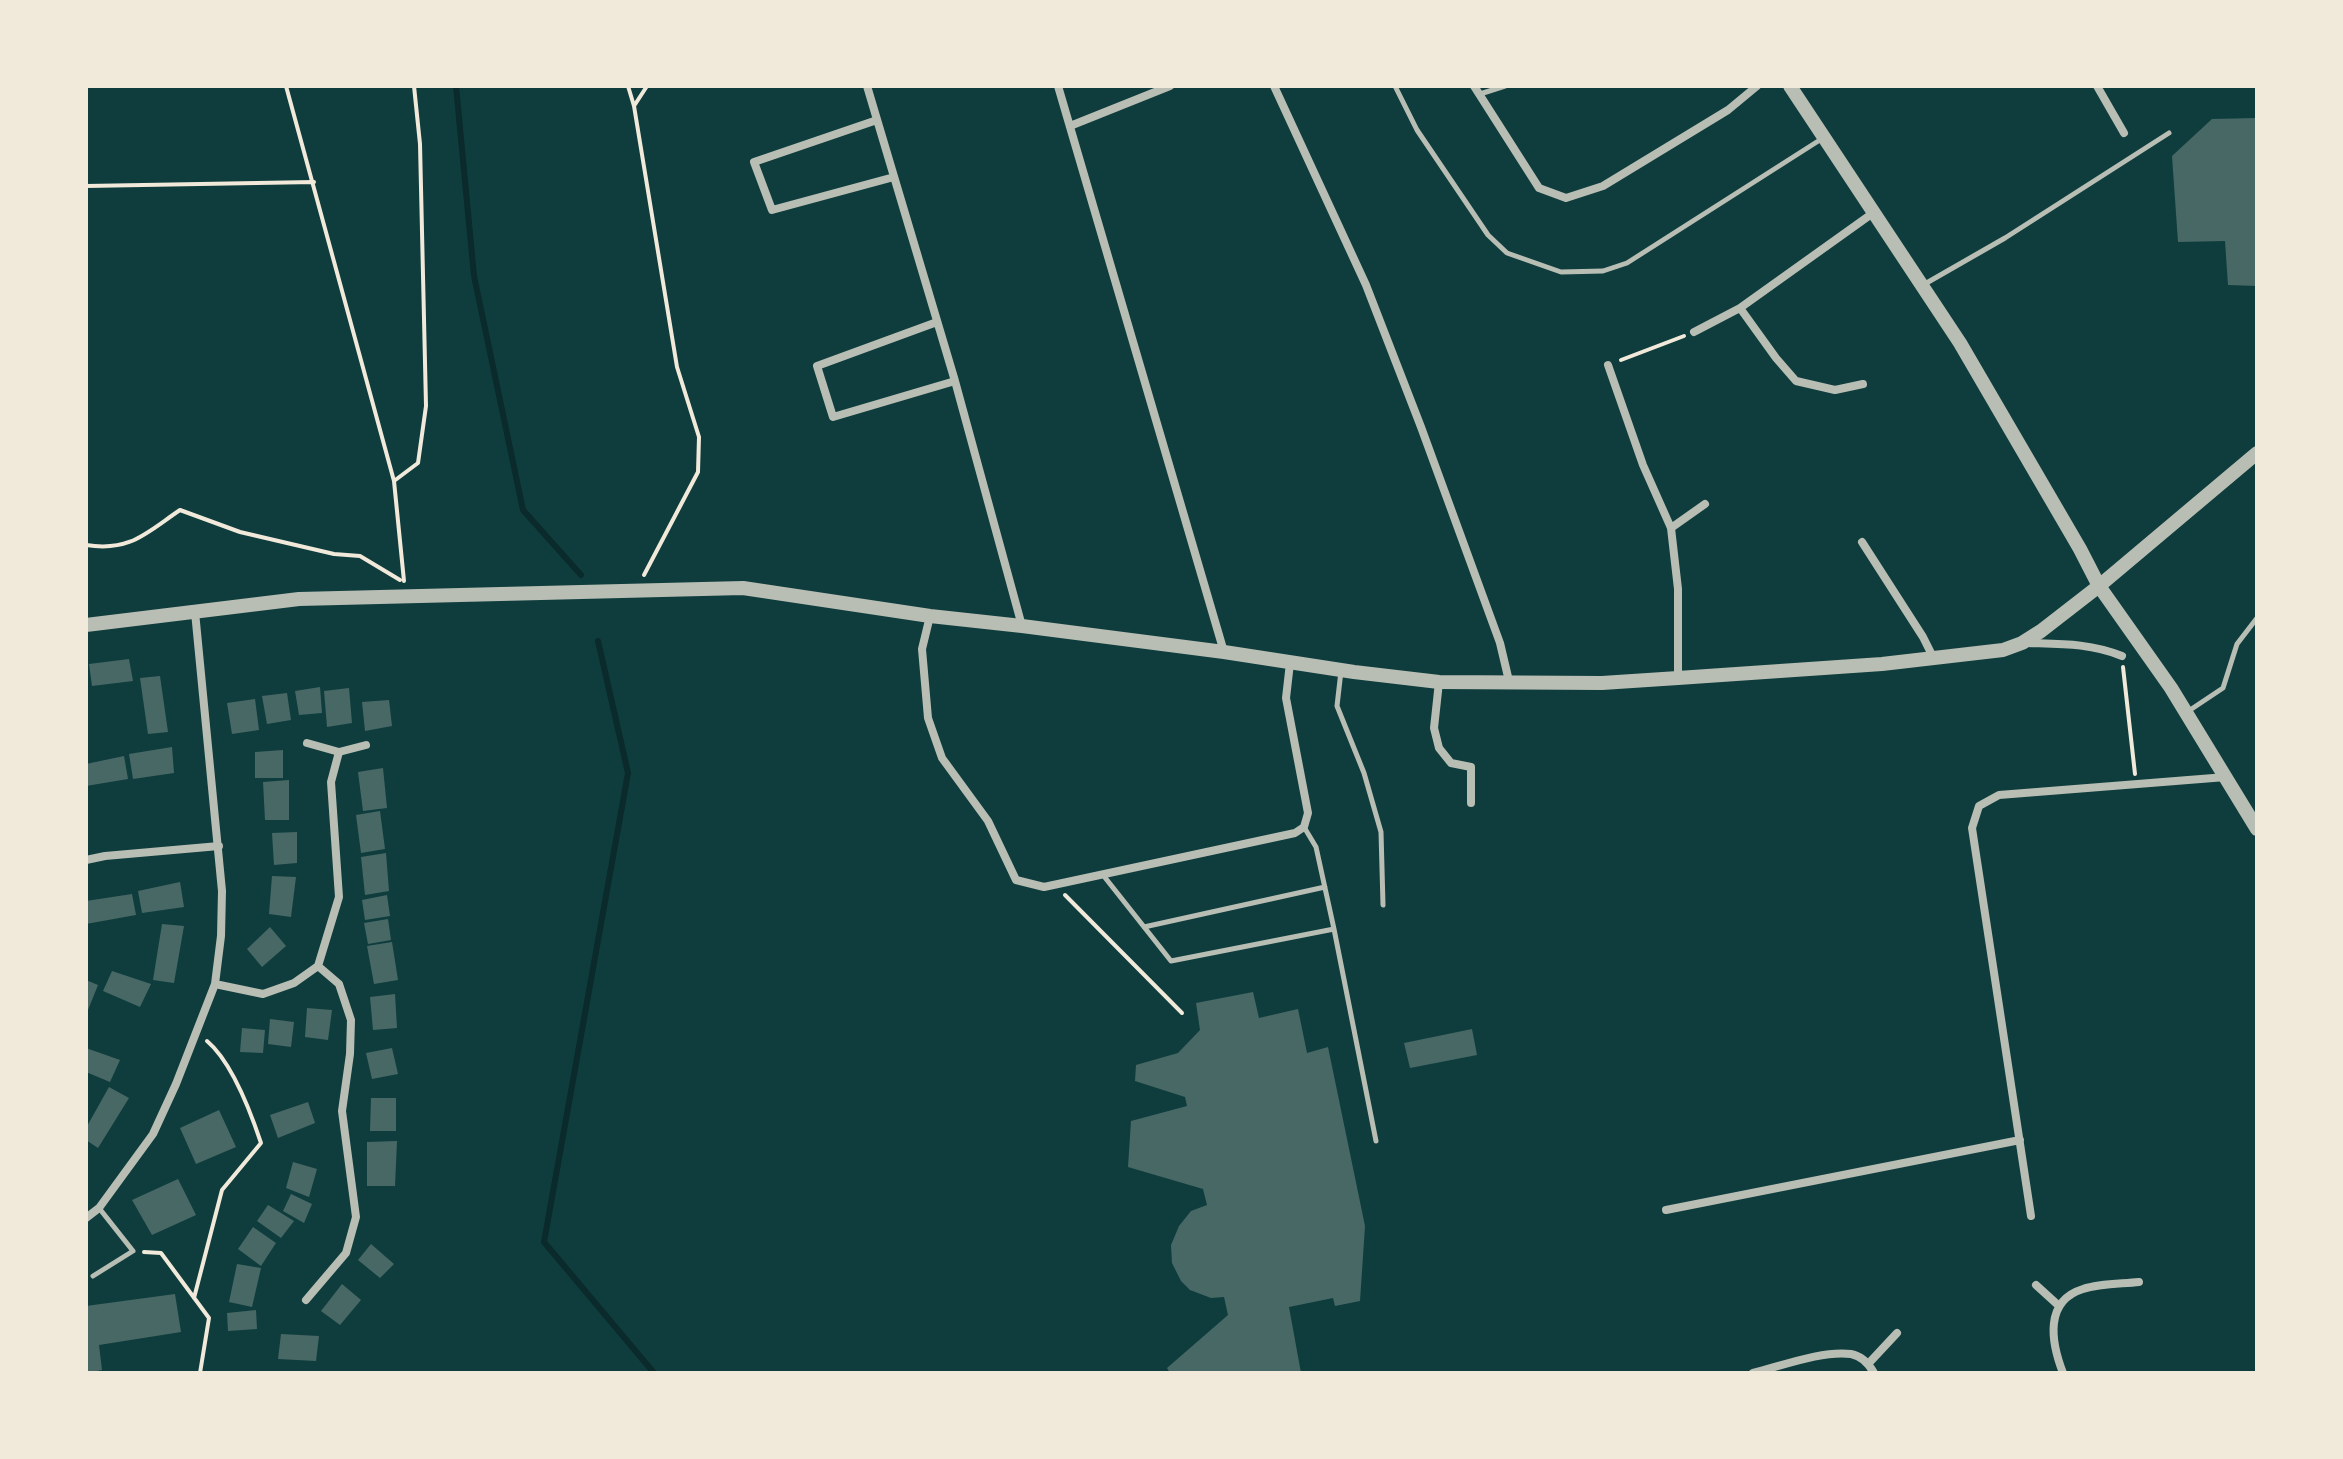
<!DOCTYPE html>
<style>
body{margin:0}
#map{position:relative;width:2343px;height:1459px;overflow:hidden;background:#0f3d3e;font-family:Montserrat,sans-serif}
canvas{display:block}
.frame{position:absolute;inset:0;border:88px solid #f1e9da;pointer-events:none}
</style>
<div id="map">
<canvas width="2343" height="1459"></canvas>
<div class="frame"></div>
</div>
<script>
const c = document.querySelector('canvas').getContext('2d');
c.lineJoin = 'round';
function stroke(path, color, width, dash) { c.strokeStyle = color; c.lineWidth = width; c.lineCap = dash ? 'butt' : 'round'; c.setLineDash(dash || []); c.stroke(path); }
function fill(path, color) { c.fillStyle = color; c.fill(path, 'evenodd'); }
const stream = new Path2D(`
 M456,86L474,276L523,510L581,575
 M598,641L628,773L544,1242L654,1373`);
const building = new Path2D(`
 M2257,118V286L2228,285L2225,241L2178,242L2172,156L2212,119Z
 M129,659L133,681L92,686L89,664Z
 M160,676L168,732L148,734L140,678Z
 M320,687L322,713L299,715L295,691Z
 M349,688L352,723L327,727L324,691Z
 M287,693L291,720L267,724L262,696Z
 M255,699L259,730L232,734L227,703Z
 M389,700L392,726L365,731L362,702Z
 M172,747L174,773L133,779L129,754Z
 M283,750V778H255V752Z
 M124,756L128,779L86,786V764Z
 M383,768L387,808L363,811L358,772Z
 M289,780V820H265L263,782Z
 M380,811L385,849L361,853L356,815Z
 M297,832V863L274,865L272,833Z
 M386,853L389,891L365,895L361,857Z
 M272,876L296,877L291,917L269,914Z
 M180,882L184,907L142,913L138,891Z
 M132,894L136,915L86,924V901Z
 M387,895L390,916L365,920L362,900Z
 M388,919L391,940L368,944L364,923Z
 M162,924L184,926L174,983L153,980Z
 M270,927L286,946L262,967L247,949Z
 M392,942L398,980L374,984L367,946Z
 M112,971L151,984L140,1007L103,991Z
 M86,980L98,985L86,1015Z
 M1253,992L1259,1018L1298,1009L1307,1053L1328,1047L1365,1226L1360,1301L1335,1306L1333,1298L1289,1307L1301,1373H1170L1167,1368L1228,1315L1224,1297L1211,1298L1190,1290L1181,1281L1172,1263L1171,1245L1179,1226L1191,1211L1207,1205L1203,1189L1128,1167L1131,1121L1187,1106L1185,1097L1135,1081L1136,1065L1178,1053L1200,1030L1196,1003Z
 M395,994L397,1028L373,1030L370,997Z
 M307,1008L332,1010L328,1040L305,1037Z
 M270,1019L294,1022L291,1047L268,1044Z
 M242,1028L265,1030L263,1053L240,1052Z
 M1472,1029L1477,1055L1410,1068L1404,1043Z
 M86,1048L120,1060L110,1082L86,1072Z
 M392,1048L398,1074L372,1079L366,1053Z
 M109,1087L129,1098L98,1148L86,1140V1128Z
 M371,1098H396V1131H370Z
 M308,1102L315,1123L278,1138L270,1115Z
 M219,1110L236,1147L196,1164L180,1128Z
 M397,1141L395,1186H367V1142Z
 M293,1162L317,1169L309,1197L286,1188Z
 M178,1179L196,1215L152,1235L132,1200Z
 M291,1194L312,1204L304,1223L283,1211Z
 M268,1205L294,1221L281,1238L257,1221Z
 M253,1227L276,1243L261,1266L238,1249Z
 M371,1244L394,1264L380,1278L358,1260Z
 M237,1264L261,1268L252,1307L229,1302Z
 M342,1284L361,1300L340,1325L321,1311Z
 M175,1294L181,1332L99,1345L102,1370L86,1373V1306Z
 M256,1310L257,1329L228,1331L227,1313Z
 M281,1334L319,1336L316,1361L278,1359Z`);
const path = new Path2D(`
 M286,86L394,481L404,581
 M628,86L634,106
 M86,186L314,182
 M1621,360L1684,336
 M394,481L418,463L426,406L420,144L414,86
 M86,545C130,552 146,533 180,510L240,532L334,554L360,556L400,580
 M644,575L698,472L699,437L677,367L634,106L647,86
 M2123,667L2135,774
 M1065,895L1182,1013
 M144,1252L161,1253L209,1318L200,1373
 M194,1298L222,1190L261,1143C251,1113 232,1062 207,1041`);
const service = new Path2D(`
 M1395,86L1417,130L1488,235L1507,253L1561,272L1603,271L1627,263L1823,138
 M1480,94L1505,86
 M1923,285L2005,238L2169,133
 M1341,671L1337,706L1364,773L1381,832L1383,905
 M2187,712L2223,688L2237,644L2257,618
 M1103,875L1171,961L1334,929L1316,847L1304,827
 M1144,927L1325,887
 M1334,929L1376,1141
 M93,1276L133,1251L99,1208`);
const minor = new Path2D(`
 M867,86L955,381L1022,626
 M1058,86L1224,652
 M1274,86L1366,285L1421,427L1500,643L1509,681
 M1474,86L1539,188L1566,198L1603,186L1728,110L1757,86
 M2097,86L2124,133
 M877,120L754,162L772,210L894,177
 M1070,126L1170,86
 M1740,308L1776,358L1796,381L1835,390L1863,384
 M937,322L817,366L833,417L955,381
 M1694,332L1740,308L1873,213
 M1608,365L1643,465L1671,528L1678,589V678
 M1671,528L1705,504
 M1862,542L1923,637L1933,657
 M930,616L922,649L928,718L942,758L988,821L1016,880L1044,887L1295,833L1304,827L1308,813L1286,698L1290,663
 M2027,643C2060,644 2090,643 2122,656
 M1439,682L1434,728L1439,748L1451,763L1471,767V803
 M307,743L339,752L366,745
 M86,860L105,856L219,846
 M215,984L263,994L294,983L318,966
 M1666,1210L2020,1140
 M2031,1216L1972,828L1979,806L1999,795L2226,777
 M86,1218L99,1208L153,1134L176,1084L215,984L221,936L222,891L195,612
 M2036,1285L2058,1305
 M306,1300L346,1253L356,1217L342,1111L350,1054L351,1020L339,984L318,966L339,897L331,782L339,752
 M1869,1363L1897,1333
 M1753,1373C1781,1366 1823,1350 1851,1354C1862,1356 1869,1364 1874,1373
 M2063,1373C2051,1342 2044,1301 2083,1289C2101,1283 2122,1284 2139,1282`);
const tertiary = new Path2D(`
 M1790,86L1960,343L2080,549L2099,586L2171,688L2257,829
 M86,625L299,599L743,588L930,616L1022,626L1224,652L1354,672L1439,682L1602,683L1678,678L1882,664L2003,650L2022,643L2041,631L2099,586L2257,453`);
stroke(stream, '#0a2a2b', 6);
fill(building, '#486865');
stroke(path, '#f1e9da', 4);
stroke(service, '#b8beb3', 5);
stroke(minor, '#b8beb3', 8);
stroke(tertiary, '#b8beb3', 14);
</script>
